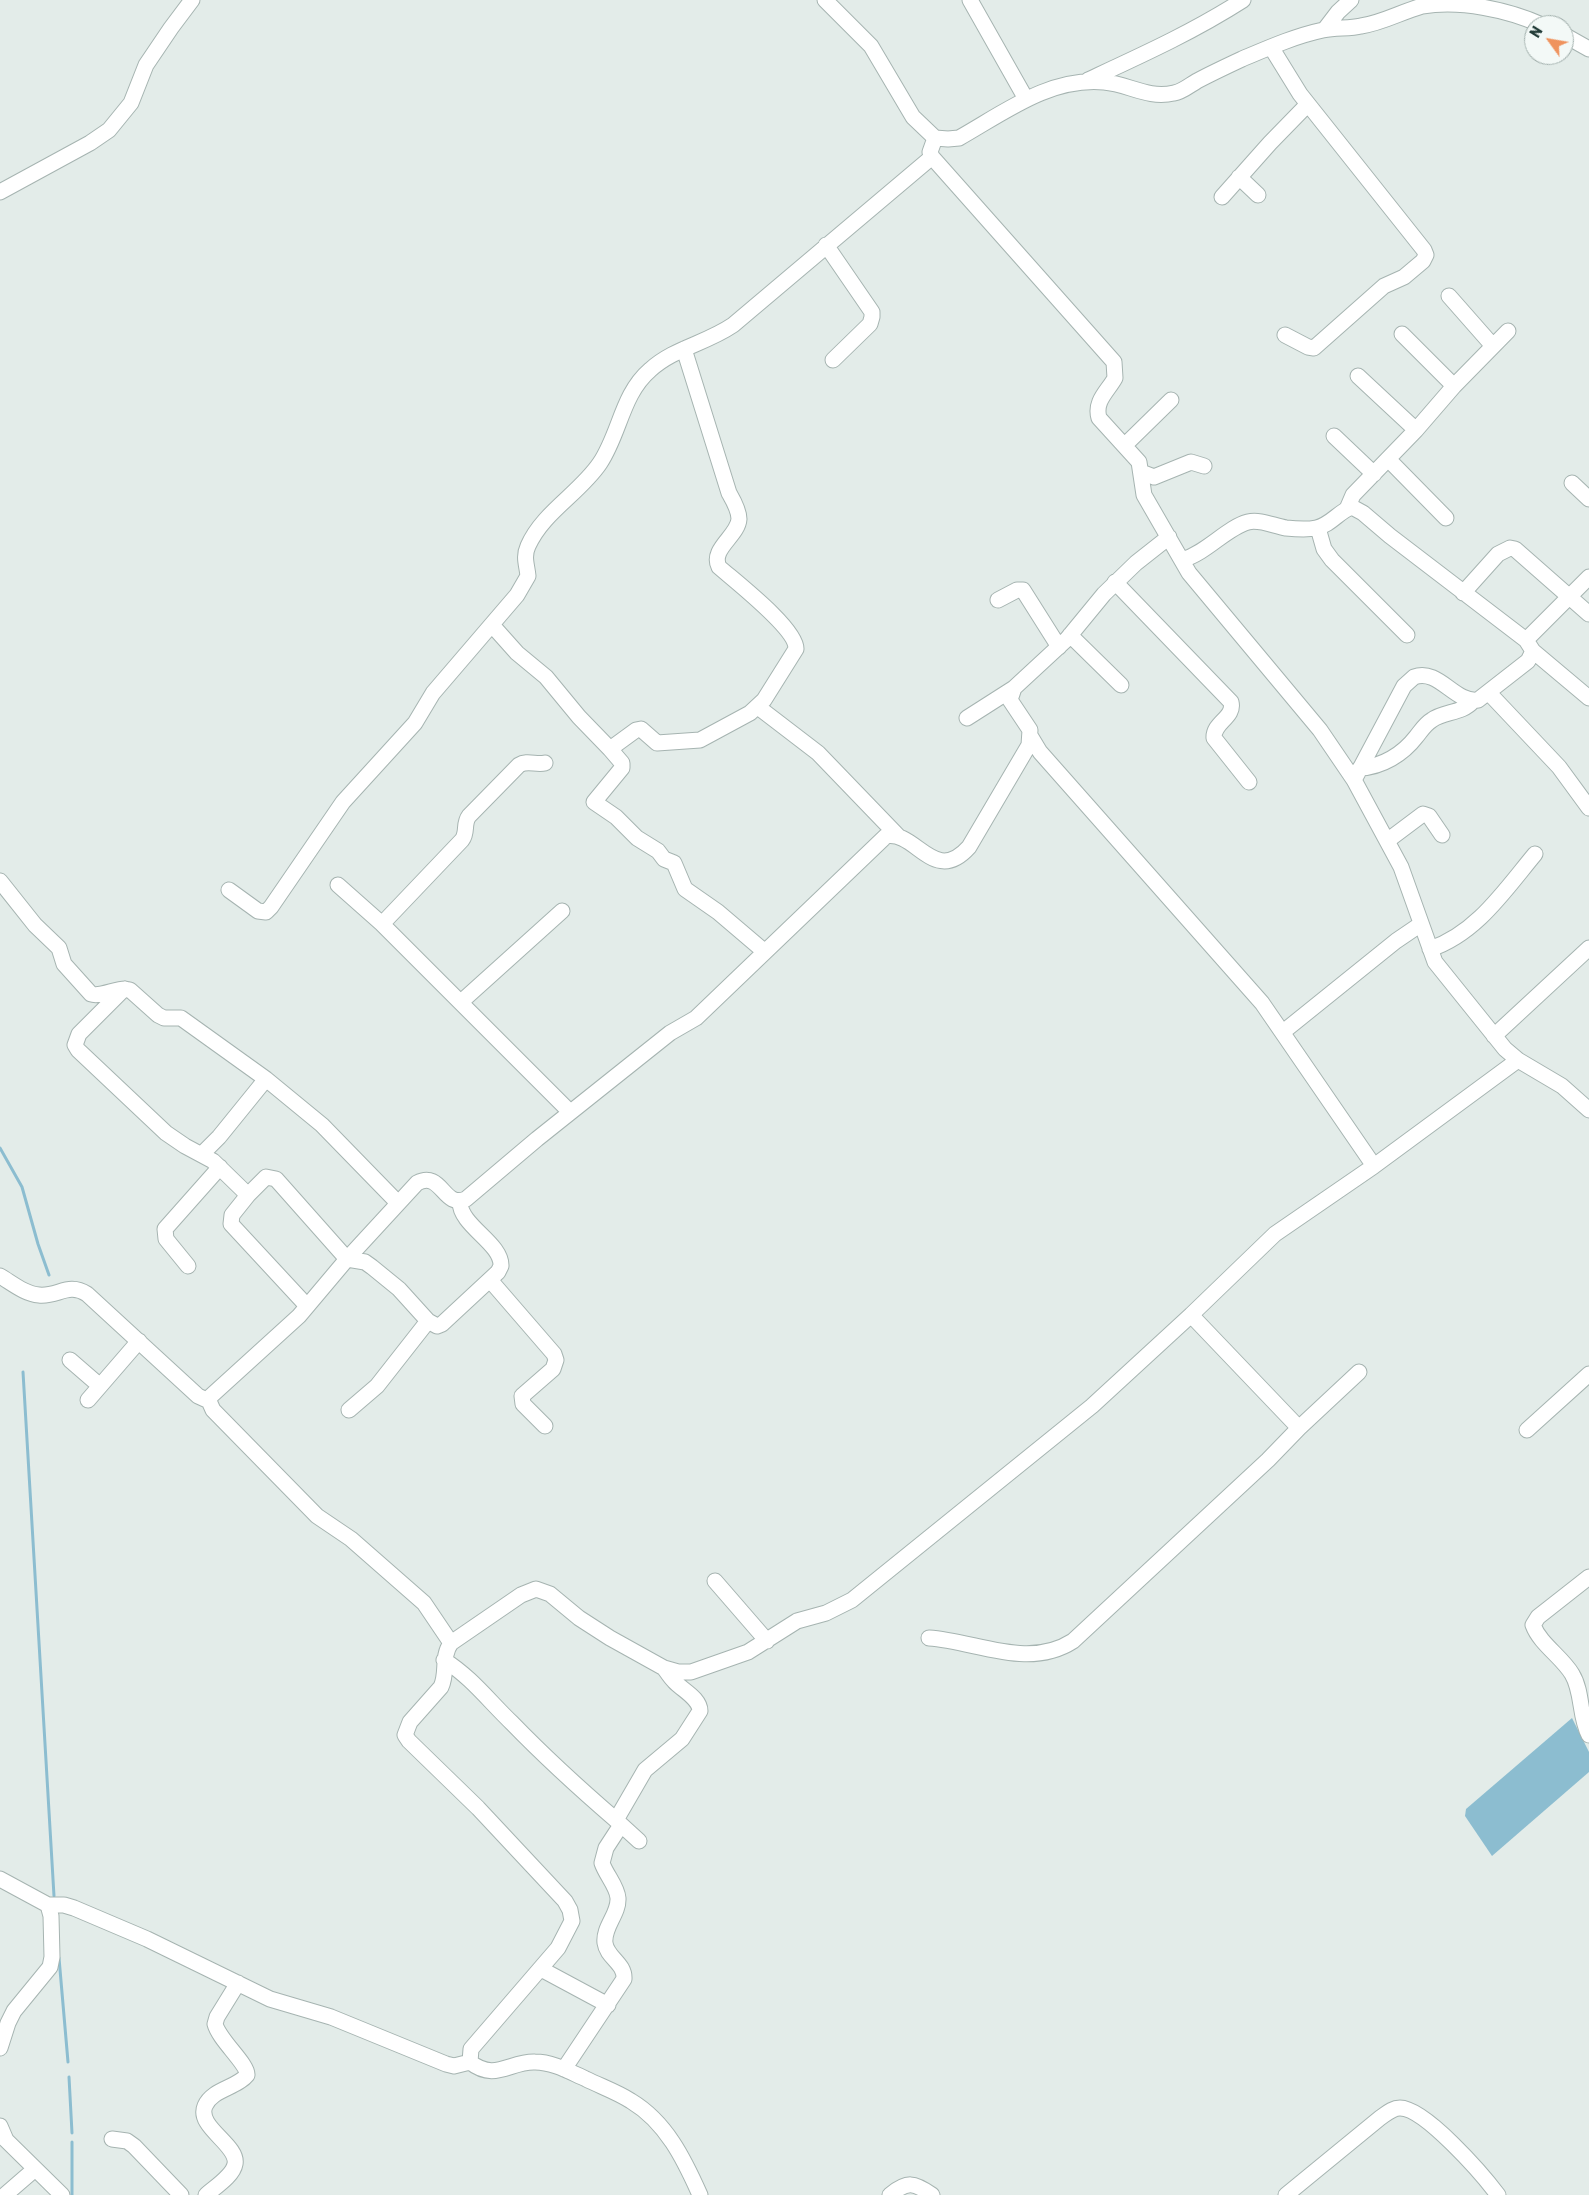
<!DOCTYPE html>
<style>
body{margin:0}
#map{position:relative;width:1589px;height:2195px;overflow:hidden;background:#e3ece9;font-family:Rubik,sans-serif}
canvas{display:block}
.north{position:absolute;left:1524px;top:15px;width:50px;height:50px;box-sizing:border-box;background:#f3f9f7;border:1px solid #a0aeab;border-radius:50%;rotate:302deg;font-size:14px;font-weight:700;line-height:20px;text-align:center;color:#233d39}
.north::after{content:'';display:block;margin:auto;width:18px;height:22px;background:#ef935e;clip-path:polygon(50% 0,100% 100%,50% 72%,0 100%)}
</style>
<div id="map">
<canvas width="1589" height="2195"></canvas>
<div class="north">N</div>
</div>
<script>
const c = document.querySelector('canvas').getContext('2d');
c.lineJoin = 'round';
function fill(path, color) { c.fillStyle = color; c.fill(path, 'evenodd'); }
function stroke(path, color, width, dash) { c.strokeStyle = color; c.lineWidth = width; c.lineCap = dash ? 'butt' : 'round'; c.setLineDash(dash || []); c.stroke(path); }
const water = new Path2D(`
 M1572,1718L1589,1752V1772L1492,1856L1465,1816L1466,1809Z`);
const stream = new Path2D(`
 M0,1148L22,1187L38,1244L49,1275
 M23,1372L54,1896
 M59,1958L68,2062
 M69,2077L72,2133
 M72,2142V2195`);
const minor = new Path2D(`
 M825,0L871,46L913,117L935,138L948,139L959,138C1005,112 1050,77 1104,82C1129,84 1147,99 1174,93C1182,92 1190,85 1197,81C1212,73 1227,66 1242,59C1268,48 1295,36 1323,30C1336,27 1349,29 1361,26C1382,23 1401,12 1422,6C1461,0 1506,9 1542,25
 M970,0L1026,99
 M1325,29L1338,12L1351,0
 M1564,35L1589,49
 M1271,47L1300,94L1424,250L1426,255L1423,261L1404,277L1384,286L1314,348L1308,347L1285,335
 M1088,80C1142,55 1193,32 1243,0
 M935,138L930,152L932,157L1114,362L1115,378C1108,391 1094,401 1099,418L1139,462L1144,495L1189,573L1320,730L1354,780L1401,867L1435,962L1505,1049L1518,1060L1562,1086L1589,1110
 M1239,177L1258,195
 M0,192L90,143L109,130L131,103L146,65L171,28L192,0
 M1222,197L1270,143L1308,104
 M826,245L872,312V317L870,324L833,360
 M1449,296L1493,346
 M1402,334L1454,386
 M684,349L729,493C733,500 739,510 739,519C738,536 710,549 719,567C736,582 797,629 796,649L764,700L750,713L700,740L657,743L641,729L636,730L610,749L622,763V768L594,802L616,817L637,838L658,851L664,859L674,863L685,889L718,912L765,952
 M1358,376L1416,430
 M1334,436L1374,474
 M1125,445L1171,400
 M1388,459L1446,518
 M1141,472L1154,477L1191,462L1204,466
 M1572,483L1589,499
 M1347,509L1353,495L1416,430L1454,386L1508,331
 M1318,528L1324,549L1332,560L1407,635
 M1182,560C1208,552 1226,528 1248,522C1260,519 1274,526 1286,528C1296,529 1306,530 1316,528C1331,525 1339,511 1352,507L1363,513L1390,536L1526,640L1533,651L1528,661L1478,700C1454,703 1439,668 1414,677L1404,686L1354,780
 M1115,582L1231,702C1235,718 1213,722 1214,738L1249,782
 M1463,593L1498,554L1510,548L1515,549L1589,614
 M998,600L1017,590H1023L1059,647
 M492,625L517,653L546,677L579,717L610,749
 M1070,635L1121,685
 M1526,640L1589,577
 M1533,651L1589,698
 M1489,693L1559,767L1589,808
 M758,707L818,753L898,836
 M967,718L1014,688
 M1031,737L1040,752L1262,1003L1374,1166
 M545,763C536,765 527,760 519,765L469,816C463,824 468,832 462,840L382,924L570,1112
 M1360,768C1382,767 1403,754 1416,737C1421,731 1425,724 1432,720C1444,711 1462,714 1473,701
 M1387,841L1423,814L1429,816L1442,835
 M0,881L35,925L59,948L64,964L91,994C100,997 115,989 125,989
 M338,885L382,924
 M229,890L258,911L266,912L271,907L343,802L415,723L433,693L517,595L528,576C527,565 523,557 528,546C543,512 580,493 600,463C620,433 622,394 650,370C674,348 705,344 733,325L932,157
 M1430,949C1476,934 1505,890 1535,854
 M461,1002L562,911
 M1283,1032L1396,941L1421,924
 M1494,1036L1589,948
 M202,1154L219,1137L266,1079
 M248,1195L266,1177L276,1179L347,1259L365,1262L372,1267L399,1289L428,1321L437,1326L442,1324L498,1272L501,1266C502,1243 460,1226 460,1202
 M188,1266L166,1239L165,1229L220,1167
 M0,1276C12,1283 25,1294 39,1295C58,1297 68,1282 87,1294L198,1396L209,1401
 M490,1280L554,1354L556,1360L553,1369L522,1396L523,1404L545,1426
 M307,1306L231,1224L232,1215L248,1195L213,1161L185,1146L166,1133L78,1050L75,1045L79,1034L121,992L125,989L130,990L158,1015L164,1018H181L266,1079L322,1125L398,1203
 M1191,1315L1299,1428L1359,1372
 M70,1360L100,1386
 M88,1400L139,1341
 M349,1410L377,1386L428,1321
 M1527,1430L1589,1374
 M1589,1577L1538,1617L1533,1625C1540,1644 1562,1657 1572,1674C1583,1692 1579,1716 1589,1735
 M715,1581L767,1641
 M929,1638C976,1641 1028,1670 1073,1641L1268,1460L1299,1428
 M451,1643L424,1603L351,1539L317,1516L213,1410L209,1401L211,1396L299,1316L347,1259L417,1183C442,1170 443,1209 466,1199L537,1139L670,1033L696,1018L886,836C916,830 934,886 969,847L1029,745L1030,730L1010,700L1014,688L1067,639L1104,594L1136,563L1169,537
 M444,1660C471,1677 489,1701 512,1723C545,1757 580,1789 616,1820
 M639,1841L616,1820L645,1770L682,1739L700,1711C700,1698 682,1690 674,1681C670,1677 667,1672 664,1668
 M0,1879L48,1905L51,1916L52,1957L50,1967L14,2011L8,2023L0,2048
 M48,1905H64L74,1908L147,1939L270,1999L331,2017L446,2064L454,2066L470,2062
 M541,1969L608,2005
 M564,2069L624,1979C625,1963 607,1958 605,1943C603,1927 619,1914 618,1898C617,1886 606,1875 602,1863L606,1848L621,1825
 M0,2126L6,2140L62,2195
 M112,2139L127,2141L134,2146L181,2195
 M5,2195L35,2169
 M206,2195C215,2187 233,2176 235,2164C239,2145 196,2127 205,2106C212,2089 237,2088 247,2075C248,2064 219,2040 215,2024L217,2017L238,1983
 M700,2195C684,2159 666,2122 631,2101C617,2092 600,2086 586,2079C570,2072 553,2062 535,2062C510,2061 495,2082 470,2062L471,2049L558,1948L572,1921L570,1910L565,1901L478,1808L409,1741L405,1735L410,1722L441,1687C448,1672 441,1657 451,1643L521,1595L536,1589L550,1594L579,1618L610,1638L664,1668L678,1672H691L748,1652L797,1621L826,1613L852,1600L1092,1406L1191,1315L1275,1234L1374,1166L1518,1060
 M890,2195C907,2181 914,2182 932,2195
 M1286,2195L1380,2118C1386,2114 1392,2108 1400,2108C1425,2108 1483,2175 1498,2195`);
fill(water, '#8cbdd0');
stroke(stream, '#8cbdd0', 3);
stroke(minor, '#a6b4b1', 17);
stroke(minor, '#fff', 15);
</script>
